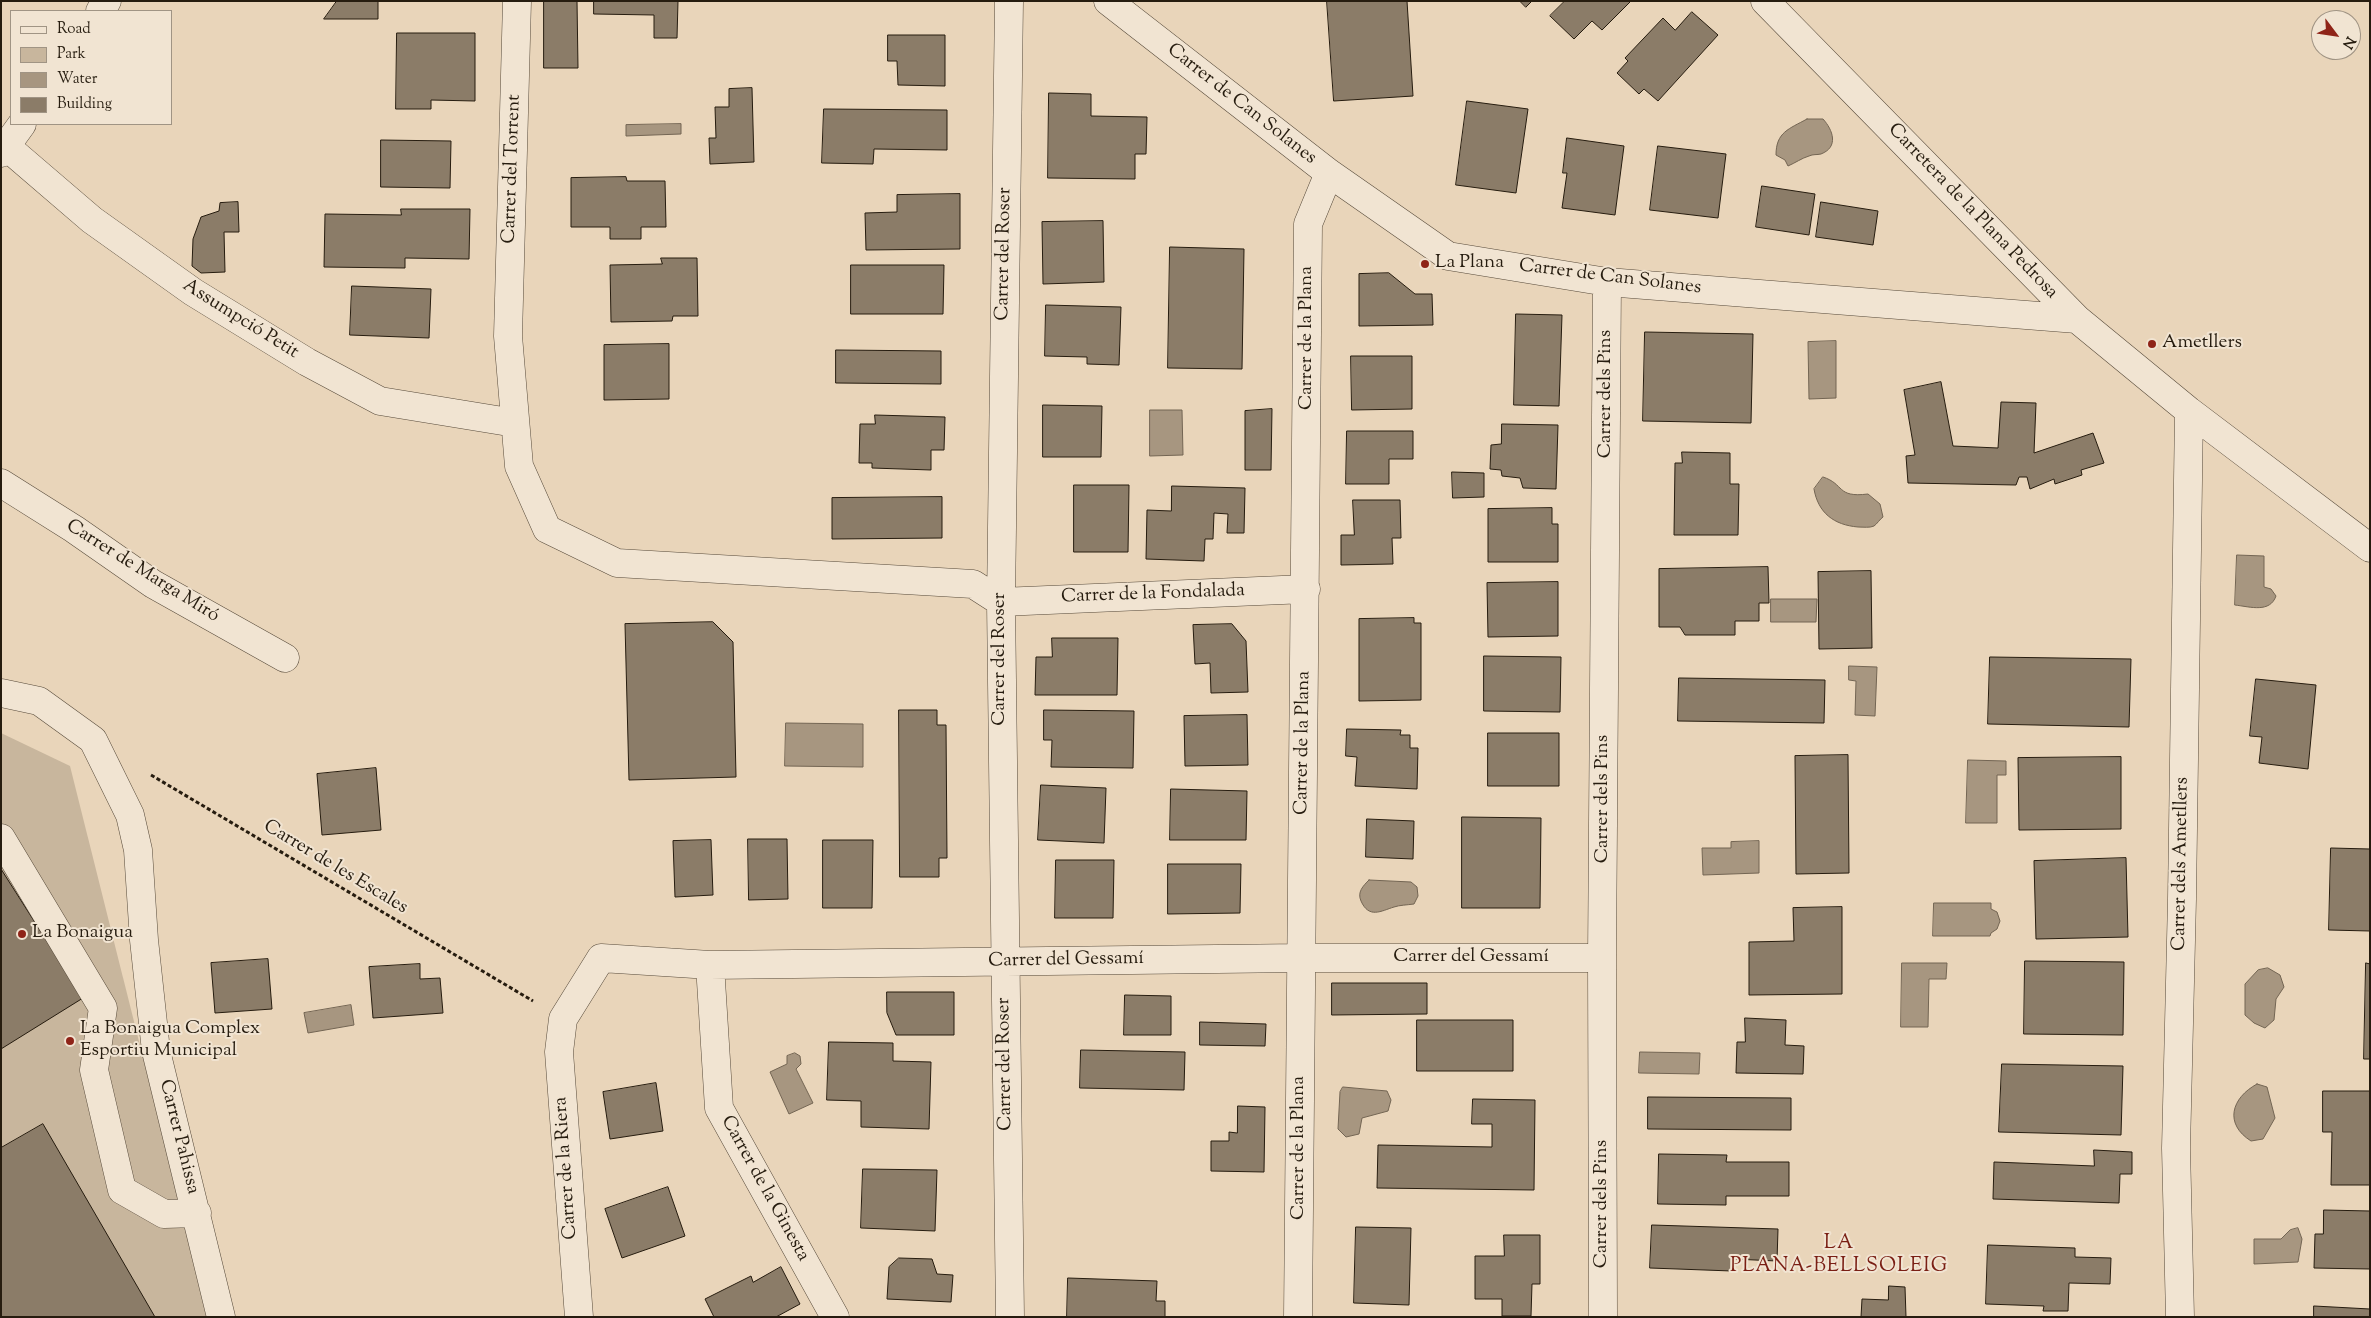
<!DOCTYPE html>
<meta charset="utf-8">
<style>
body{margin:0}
#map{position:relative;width:2371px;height:1318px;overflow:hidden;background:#e9d5ba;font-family:"Sorts Mill Goudy",serif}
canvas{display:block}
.frame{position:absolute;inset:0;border:2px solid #261c0f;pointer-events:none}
.legend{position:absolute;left:10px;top:10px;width:162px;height:115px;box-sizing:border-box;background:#f1e4d2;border:1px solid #a09484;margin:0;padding:6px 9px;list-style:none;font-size:15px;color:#261c0f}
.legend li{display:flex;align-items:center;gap:10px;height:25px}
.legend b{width:25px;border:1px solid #a09484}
.north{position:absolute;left:2311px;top:10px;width:50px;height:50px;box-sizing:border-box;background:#f1e4d2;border:1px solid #a09484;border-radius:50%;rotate:121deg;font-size:14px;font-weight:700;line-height:20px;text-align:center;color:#261c0f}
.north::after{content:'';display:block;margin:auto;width:18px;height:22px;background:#8f2418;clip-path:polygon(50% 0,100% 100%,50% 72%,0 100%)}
</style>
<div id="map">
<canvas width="2371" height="1318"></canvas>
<div class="frame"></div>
<ul class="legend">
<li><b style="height:6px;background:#f1e4d2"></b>Road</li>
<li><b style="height:14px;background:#c8b69d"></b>Park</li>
<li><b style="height:14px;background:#a79680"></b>Water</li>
<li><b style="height:14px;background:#8b7c68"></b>Building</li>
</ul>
<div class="north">N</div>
</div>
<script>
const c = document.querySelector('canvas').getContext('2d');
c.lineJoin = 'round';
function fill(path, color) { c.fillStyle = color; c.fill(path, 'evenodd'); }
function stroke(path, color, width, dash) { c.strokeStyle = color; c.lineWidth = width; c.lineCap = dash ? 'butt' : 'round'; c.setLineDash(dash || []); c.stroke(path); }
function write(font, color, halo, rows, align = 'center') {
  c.font = font + ' "Sorts Mill Goudy",serif'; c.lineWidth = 4; c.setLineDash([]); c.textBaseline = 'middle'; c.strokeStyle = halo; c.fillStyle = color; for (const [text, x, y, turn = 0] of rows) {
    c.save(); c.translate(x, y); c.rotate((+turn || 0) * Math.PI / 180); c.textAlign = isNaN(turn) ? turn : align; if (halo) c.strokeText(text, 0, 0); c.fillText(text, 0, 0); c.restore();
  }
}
const green = new Path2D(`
 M1,733L70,766L208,1317H1Z`);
const water = new Path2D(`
 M1807,119H1823C1833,130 1839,147 1821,154C1817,155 1813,154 1809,156C1802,158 1795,163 1788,166L1785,160L1776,155C1776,132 1789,129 1807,119Z
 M681,124V134L626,136V125Z
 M1836,341V398L1809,399L1808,342Z
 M1150,410H1182L1183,455L1150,456Z
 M1823,477C1845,484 1836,498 1868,494L1880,504L1883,517C1880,519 1877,524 1874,526C1870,528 1863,527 1858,527C1834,525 1818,513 1814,489Z
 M2237,555L2264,556V587L2271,589L2276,596C2270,613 2251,607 2235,605Z
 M1771,599H1817L1816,622H1771Z
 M1849,666L1877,667L1875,716L1855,715L1856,681L1849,680Z
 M786,723L863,724V767L785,766Z
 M1968,760L2006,761V775H1997V823H1966Z
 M1759,841V873L1703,875L1702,848H1731V842Z
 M1369,880L1411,882L1417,887L1418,896L1414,904C1407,905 1400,905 1394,907C1381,911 1369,919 1361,901C1357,892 1363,886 1369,880Z
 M1934,903H1991V909L1997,912L2000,921L1997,929L1991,933L1990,936H1933Z
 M1902,963H1947L1946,979H1929L1928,1027H1901Z
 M2268,968L2280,975L2284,987L2276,999L2274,1020L2265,1028L2254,1023L2245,1015V984L2258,970Z
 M351,1005L354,1025L308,1033L304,1013Z
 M1640,1052L1700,1053L1699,1074L1639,1073Z
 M795,1053L800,1056L801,1064L796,1069L813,1103L789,1114L770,1072L787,1064V1056Z
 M2257,1084L2267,1087L2275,1118L2263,1139L2251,1141C2224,1124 2231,1098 2257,1084Z
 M1343,1087L1387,1091L1391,1100L1388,1111L1362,1118L1359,1134L1346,1137L1338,1129L1340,1092Z
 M2298,1228L2302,1239L2298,1262L2254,1264V1239H2281L2290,1230Z`);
const building = new Path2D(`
 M337,1H378V19H324Z
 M544,1H577L578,68H544Z
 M594,1H678L677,38H654V15L594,14Z
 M1327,1H1407L1413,96L1334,101Z
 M1520,1H1532L1526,7Z
 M1565,1H1631L1602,30L1592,21L1574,39L1550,16Z
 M1692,12L1718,35L1658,101L1644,89L1639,94L1617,73L1628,61L1625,58L1663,18L1675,30Z
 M397,33H475V101L431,100V109H396Z
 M888,35H945V86L898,85L897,61H888Z
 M752,88L754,162L710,164L709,138H716L715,107H729V89Z
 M1049,93L1091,94V116L1147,117L1146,154H1135V179L1048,178Z
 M1467,101L1528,109L1516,193L1456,185Z
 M824,109L947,110V150L874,149L873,164L822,163Z
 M1567,138L1624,146L1615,215L1562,208L1567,173H1563Z
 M381,140L451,141L450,188L381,187Z
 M1658,146L1726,154L1718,218L1650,210Z
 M626,177L627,181H665L666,227H641V239H610V227H571V178Z
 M1762,186L1815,194L1809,235L1756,227Z
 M960,194V249L866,250L865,213L897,212V195Z
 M238,202L239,232H224L225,272L201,273L192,266L193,239L201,217L219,211L220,203Z
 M1821,202L1878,211L1873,245L1816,237Z
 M401,209H470L469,259L405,258V268L324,267L325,214L401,215Z
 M1103,221L1104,282L1043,284L1042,222Z
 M1170,247L1244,249L1242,369L1168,368Z
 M661,258H697L698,316H673L672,321L611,322L610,265L662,264Z
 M851,265H944L943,314H851Z
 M1389,273L1415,294H1432L1433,325L1359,326V274Z
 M352,286L431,289L429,338L350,335Z
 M1046,305L1121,307L1119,365L1087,364V357L1045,356Z
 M1516,314L1562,315L1559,406L1514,405Z
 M1645,332L1753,334L1751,423L1643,421Z
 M669,344V399L604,400V345Z
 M836,350L941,351V384L836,383Z
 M1351,356H1412V409L1352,410Z
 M1941,382L1953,446L1998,448L2001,402L2036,403L2034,453L2093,433L2104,463L2081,470L2082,475L2055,484L2054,479L2030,489L2027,477H2019L2016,485L1908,483L1906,456L1915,455L1904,390Z
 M1043,405L1102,406L1101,457H1043Z
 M1272,409L1271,470H1245V411Z
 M875,415L945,417L944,450H931V470L872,468V463H859L860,424H875Z
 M1502,424L1558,425L1556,489L1523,488L1520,478L1502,476L1501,470L1490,469L1491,445L1501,444Z
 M1347,431H1413V459H1389V484H1346Z
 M1682,452L1730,453V484H1739L1738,535H1674L1675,463H1682Z
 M1452,472L1484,473V497L1453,498Z
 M1074,485H1129L1128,552H1074Z
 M1172,486L1245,488L1244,533H1227L1228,514L1214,513L1213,539H1205L1204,561L1146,559L1147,510L1171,511Z
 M942,497V538L832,539V498Z
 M1353,500H1400L1401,538H1392L1393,564L1341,565V535H1354Z
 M1552,508V524H1558V562H1488V509Z
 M1768,567L1769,603H1759V621H1735V635H1685L1680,627H1659V569Z
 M1871,571L1872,648L1819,649L1818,572Z
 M1558,582V636L1488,637L1487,583Z
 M1414,618V623H1421V700L1359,701V619Z
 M713,622L733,642L736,777L629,780L625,624Z
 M1232,624L1246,641L1248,692L1211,693L1210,663L1195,664L1193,625Z
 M1052,638H1118L1117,695H1035L1036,657H1052Z
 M1484,656L1561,657L1560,712L1484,711Z
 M1990,657L2131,659L2129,727L1988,724Z
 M1679,678L1825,680L1824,723L1678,721Z
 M2256,679L2316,685L2308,769L2259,763L2262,737L2250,736Z
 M899,710H937V725H946L947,858H939V877H900Z
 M1044,710L1134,711L1133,768L1051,767L1052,740H1044Z
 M1247,715L1248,765L1185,766L1184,716Z
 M1347,729L1401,730L1400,735H1410V748H1418L1417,789L1355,786L1357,757L1346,756Z
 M1488,733H1559V786H1488Z
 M1848,755L1849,873L1796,874L1795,756Z
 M2121,757V829L2019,830L2018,758Z
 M376,768L381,830L322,835L317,774Z
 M1041,785L1106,788L1104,843L1038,840Z
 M1171,789L1247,791L1246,840H1170Z
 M1462,817L1541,818L1540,908H1462Z
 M1367,819L1414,821L1413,859L1366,857Z
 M748,839H787L788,899L749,900Z
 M711,840L713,895L675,897L673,841Z
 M823,840H873L872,908H823Z
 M2331,848L2370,849V931L2329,930Z
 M2126,858L2128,937L2036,939L2034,861Z
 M1056,860H1114L1113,918H1055Z
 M1168,864H1241L1240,913L1168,914Z
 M1,869L83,998L1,1049Z
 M1842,907V994L1749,995V942L1794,941L1793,908Z
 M268,959L272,1009L215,1013L211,963Z
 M2025,961L2124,962L2123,1035L2024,1034Z
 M2366,963L2370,964V1059H2364Z
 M420,964V979L440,978L443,1013L373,1018L369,967Z
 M1332,983H1427V1014L1332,1015Z
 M887,992H954V1035H896L887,1013Z
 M1125,995L1171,996V1035H1124Z
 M1745,1018L1786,1020L1785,1045L1804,1046L1803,1074L1736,1073L1737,1042H1745Z
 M1417,1020H1513V1071H1417Z
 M1200,1022L1266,1024L1265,1046L1200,1045Z
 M829,1042L893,1043V1061L931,1062L929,1129L861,1127V1101L827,1100Z
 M1081,1050L1185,1052L1184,1090L1080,1088Z
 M2002,1064L2123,1066L2121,1135L1999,1132Z
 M656,1083L663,1131L610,1139L603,1092Z
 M2323,1091H2370V1185H2331L2332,1132H2323Z
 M1648,1097L1791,1098V1130L1648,1129Z
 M1473,1099L1535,1100L1534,1190L1377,1188L1378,1145L1492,1147V1124H1472Z
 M1238,1106L1265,1107L1264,1172L1211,1171V1141H1229V1132L1237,1133Z
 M43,1124L155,1317H1V1148Z
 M2094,1150L2132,1152V1174H2120L2119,1203L1993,1199L1994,1162L2094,1166Z
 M1659,1154L1727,1155L1726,1162H1789V1196H1726V1205L1658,1204Z
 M863,1169L937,1170L935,1231L861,1228Z
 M668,1187L685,1236L622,1258L605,1209Z
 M2324,1210L2370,1211V1269L2314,1268L2315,1234H2323Z
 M1652,1225L1778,1229L1777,1261L1733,1259L1732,1271L1650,1268Z
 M1356,1227L1411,1228L1409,1305L1354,1303Z
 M1504,1235H1540V1284H1532L1531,1316H1502V1299H1475V1256H1504Z
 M1988,1245L2075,1248V1257L2111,1258L2110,1284L2069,1283L2068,1311H2043L2044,1306L1986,1304Z
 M899,1258L932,1259L937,1274L953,1275L951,1302L887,1299L889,1267Z
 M781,1267L800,1304L776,1317H714L705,1299L751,1276L753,1282Z
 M1068,1278L1157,1281L1156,1301H1165V1317H1067Z
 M1889,1286L1905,1287L1906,1317H1861L1862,1299L1888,1300Z
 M2314,1306L2370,1309V1317H2314Z`);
const path = new Path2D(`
 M151,775L533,1001`);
const minor = new Path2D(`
 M517,1L508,336L519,466L547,529L617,563L973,584L1001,602L1306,589
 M1009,1L1001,602L1010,1317
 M1108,1L1329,173L1448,256L1607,282L2077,319
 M1765,1L2077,319L2189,411L2370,548
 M100,11L107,1
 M1,142L92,220L193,292L307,362L380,401L515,423
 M1,153L22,124
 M1,483L74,529L153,584L285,658
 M1,693L39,701L93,740L130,815L138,850L144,940L156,1051L221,1317
 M1,838L103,1008L94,1070L122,1190L164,1214L197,1213
 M710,965L719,1108L835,1317
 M579,1317L559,1052L563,1019L601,958L710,965L1301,958H1602
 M1298,1317L1308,224L1329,173
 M1603,1317L1602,958L1607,282
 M2180,1317L2176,1148L2182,899L2189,411`);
const markers = [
 [1425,264,5,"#8f2418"],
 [2152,344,5,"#8f2418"],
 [22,934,5,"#8f2418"],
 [70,1041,5,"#8f2418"]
];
const streetNames = [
 ["Carrer de Can Solanes",1241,105,38],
 ["Carrer del Torrent",513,169,-88],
 ["Carretera de la Plana Pedrosa",1972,212,46],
 ["Carrer del Roser",1005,254,-89],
 ["Carrer de Can Solanes",1610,278,7],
 ["Assumpció Petit",240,320,32],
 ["Carrer de la Plana",1308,338,-90],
 ["Carrer dels Pins",1607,394,-90],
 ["Carrer de Marga Miró",142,572,32],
 ["Carrer de la Fondalada",1153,595,-2],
 ["Carrer del Roser",1001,659,-90],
 ["Carrer de la Plana",1304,743,-89],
 ["Carrer dels Pins",1604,799,-90],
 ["Carrer dels Ametllers",2182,864,-89],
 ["Carrer de les Escales",335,868,31],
 ["Carrer del Gessamí",1471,958],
 ["Carrer del Gessamí",1066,961,-1],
 ["Carrer del Roser",1006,1064,-91],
 ["Carrer Pahissa",178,1137,76],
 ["Carrer de la Plana",1300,1148,-90],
 ["Carrer de la Riera",567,1168,-94],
 ["Carrer de la Ginesta",764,1189,61],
 ["Carrer dels Pins",1603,1204,-90]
];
const poiNames = [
 ["La Plana",1435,264],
 ["Ametllers",2162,344],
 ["La Bonaigua",32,934],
 ["La Bonaigua Complex",80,1030],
 ["Esportiu Municipal",80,1052]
];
const neighbourhoodNames = [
 ["LA",1839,1245],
 ["PLANA-BELLSOLEIG",1839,1268]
];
fill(green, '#c8b69d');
fill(water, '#a79680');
stroke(water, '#736553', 1);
fill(building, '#8b7c68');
stroke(building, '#261c0f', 1);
stroke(minor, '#574a3a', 29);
stroke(path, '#261c0f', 3, [4, 2.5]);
stroke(minor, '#f1e4d2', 28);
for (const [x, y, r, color] of markers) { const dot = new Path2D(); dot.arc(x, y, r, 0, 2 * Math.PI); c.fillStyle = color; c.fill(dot); stroke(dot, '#f1e4d2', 2); }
write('19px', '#261c0f', '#f1e4d2', streetNames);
write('19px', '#261c0f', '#f1e4d2', poiNames, 'left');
c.letterSpacing = '1px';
write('20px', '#7a1f14', '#f1e4d2', neighbourhoodNames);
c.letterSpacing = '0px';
</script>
